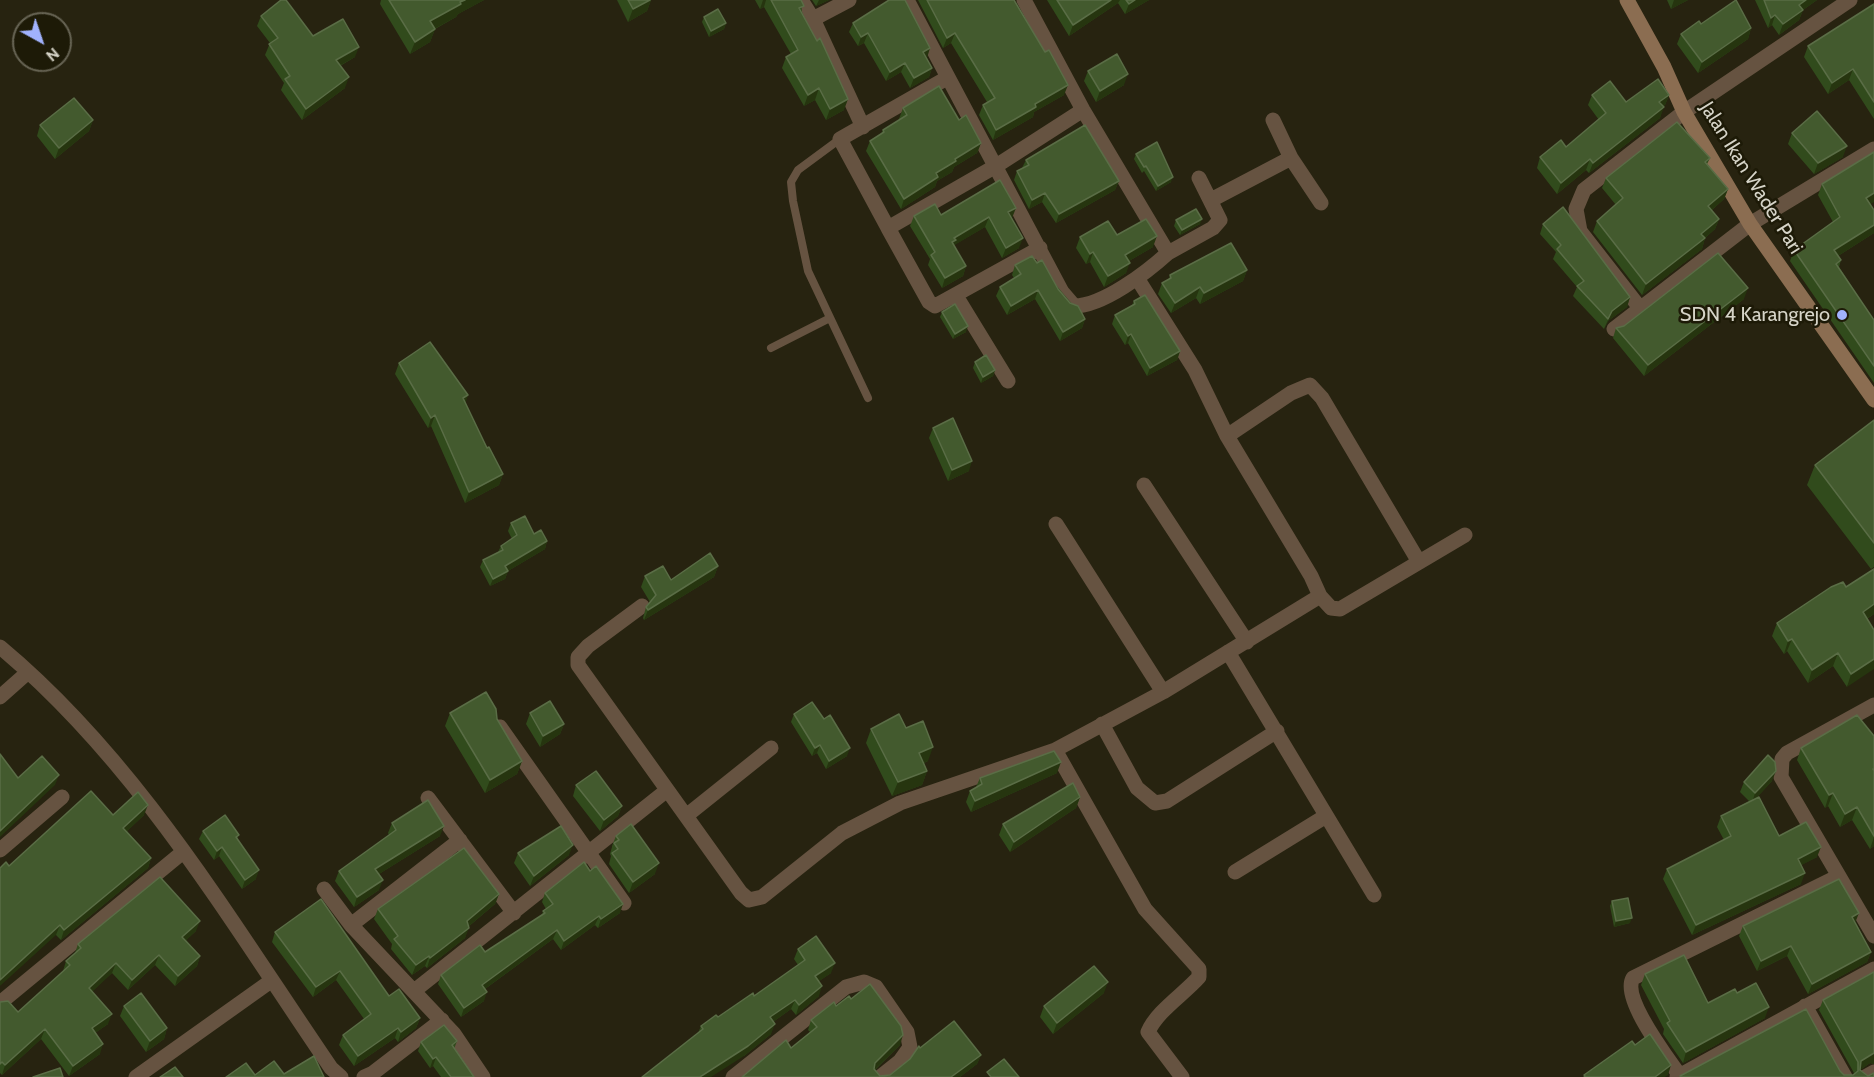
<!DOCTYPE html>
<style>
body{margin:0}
#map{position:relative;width:1874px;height:1077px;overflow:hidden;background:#272310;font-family:Cabin,sans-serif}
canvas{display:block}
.north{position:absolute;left:12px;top:12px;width:60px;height:60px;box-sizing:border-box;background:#1d1a07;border:2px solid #676454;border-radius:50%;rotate:140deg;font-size:16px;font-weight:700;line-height:24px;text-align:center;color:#d6d4c8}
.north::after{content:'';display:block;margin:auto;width:21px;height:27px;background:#a1b2fd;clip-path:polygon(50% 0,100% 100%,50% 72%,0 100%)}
</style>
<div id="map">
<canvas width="1874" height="1077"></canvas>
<div class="north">N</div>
</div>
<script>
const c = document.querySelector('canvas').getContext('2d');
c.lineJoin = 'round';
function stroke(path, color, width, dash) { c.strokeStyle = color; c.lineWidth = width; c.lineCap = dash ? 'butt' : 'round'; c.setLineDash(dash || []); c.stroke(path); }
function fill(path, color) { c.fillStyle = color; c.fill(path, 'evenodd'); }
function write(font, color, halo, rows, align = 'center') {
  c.font = font + ' Cabin,sans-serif'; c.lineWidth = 5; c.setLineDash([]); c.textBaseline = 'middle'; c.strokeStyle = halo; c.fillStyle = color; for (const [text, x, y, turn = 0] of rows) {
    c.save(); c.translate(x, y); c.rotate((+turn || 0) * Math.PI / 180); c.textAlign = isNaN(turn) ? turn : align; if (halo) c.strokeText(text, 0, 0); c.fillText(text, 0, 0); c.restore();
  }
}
const lane = new Path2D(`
 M840,139L798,170L791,182L793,201L808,271L868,398
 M771,348L830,318`);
const street = new Path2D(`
 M801,0L813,19L863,127
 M907,0L1062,292L1074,306C1103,306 1147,272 1168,253L1083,110L1024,0
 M813,19L849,0
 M947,78L840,139L888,228L996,166L1083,110
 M1273,120L1291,158L1321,203
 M1211,200L1291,158
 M888,228L929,302L935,306L1040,248
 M1168,253L1213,228L1220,220L1199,178
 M956,296L1008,381
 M1640,308L1580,231L1576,209L1584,190L1684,112L1850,0
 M1614,329L1750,224L1874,149
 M1227,436L1291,393L1310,385L1322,398L1419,562
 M1144,485L1247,642
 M1056,524L1163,692
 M1320,596L1331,608L1340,609L1465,535
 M642,606L588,646L578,657V665L741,893L749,900L762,897L842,833L900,803L1055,750L1163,692L1320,596L1311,576L1227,436L1195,370L1137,278
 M0,647C138,762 231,922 331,1068L341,1077
 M1228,652L1374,895
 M0,697L27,673
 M1874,705L1787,753L1782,759L1781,777L1874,936
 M1102,724L1137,788L1155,803L1167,801L1277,731
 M500,727L624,903
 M1055,750L1145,909L1199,969V977C1183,995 1157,1011 1148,1032L1182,1077
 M428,798L514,913
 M686,816L771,748
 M0,850L62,797
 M1235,872L1326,816
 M324,889L351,925L454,1034L483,1077
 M351,925L460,840
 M414,991L666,791
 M0,1003L183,852
 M1805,1006L1845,1077
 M1680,1076C1667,1057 1621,998 1633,978L1839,876
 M136,1077L271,981
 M364,1077L373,1073L442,1020
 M733,1077L846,987L864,982L876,987L907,1032L910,1047L900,1061L880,1077
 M1677,1077L1874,969
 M1865,1077L1874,1072`);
const secondary = new Path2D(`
 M1627,0L1664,67L1684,112L1750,224L1874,400`);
const wall = new Path2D(`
 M381,0H484L458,14L456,17L435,29L430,42L410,54L380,4Z
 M617,0H651L647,11L628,22Z
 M755,0H801L802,12L844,110L826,120L815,100L804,106L782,68L786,57L791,54L764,7L760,9Z
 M812,0H829L816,6Z
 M918,0H1014L1064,95L1034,112L1033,117L993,140L979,115L983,105L987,102L951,43L943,48Z
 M1047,0H1149L1125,14L1118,3L1069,36Z
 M1667,0H1688L1671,9Z
 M1755,0H1817L1803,10L1799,20L1779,35L1772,25L1768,28Z
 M1874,4V119L1849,80L1828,94L1804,57L1808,46Z
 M261,16L355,57L340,66L345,88L302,120L281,90L284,83L265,55L270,43L257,26Z
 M704,17L726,23L724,29L709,37L702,22Z
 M853,23L927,58L932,68L929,77L910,88L901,72L886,81L864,43L858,46L849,32Z
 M1701,24L1751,28L1748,39L1698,73L1677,44L1681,34Z
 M1088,71L1124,85L1096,102L1084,81Z
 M1592,95L1626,102L1669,95L1665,105L1663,106L1660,118L1589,173L1586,170L1557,194L1537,168L1540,157L1566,147L1599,120L1588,105Z
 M903,108L959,120L981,143L977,153L954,167L952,172L937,181L935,187L901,209L866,151L870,141L881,134L883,130L900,120L899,119Z
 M93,120L89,131L55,159L37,136L40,125Z
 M1792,133L1843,157L1814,174L1788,144Z
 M1136,154L1171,182L1156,191L1144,171L1142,173L1134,159Z
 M1710,158L1707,164L1728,189L1724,199L1712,210L1719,219L1715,229L1705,238L1702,249L1642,295L1593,232L1597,221L1616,205L1602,188L1606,178Z
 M1026,160L1119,181L1115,190L1056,223L1042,202L1029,209L1014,180L1017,171L1022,168Z
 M1822,184L1870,204L1874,210V233L1838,256L1841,260L1839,267L1874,320V383L1790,261L1794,250L1833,222L1818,195Z
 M941,215L1012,218L1019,248L1002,258L985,227L954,245L966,266L963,276L942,288L928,265L930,259L910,226L914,216Z
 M1176,220L1200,224L1180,235L1174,226Z
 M1543,224L1630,297L1627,307L1608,321L1604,329L1573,296L1577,287L1553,259L1556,252L1540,234Z
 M1080,237L1153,247L1129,261L1126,273L1104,287L1090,262L1086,264L1076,248Z
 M1037,263L1085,319L1082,328L1060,341L1035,299L1007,315L996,296L1000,287L1014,278L1012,275L1015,265Z
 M1247,270L1243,281L1200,304L1196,298L1171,313L1158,294L1162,283L1169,279L1170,275Z
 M1744,299L1644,376L1613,338L1616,328Z
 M1134,301L1180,351L1177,360L1147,376L1128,343L1125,345L1112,324L1115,315L1132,305Z
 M942,312L966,332L953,339L940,317Z
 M975,362L995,370L993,376L981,383L973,368Z
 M399,363L465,403L487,448L503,474L499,485L465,503L431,426L428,428L395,374Z
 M1874,420V567L1871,569L1807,485L1815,465Z
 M933,428L969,471L948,481L929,438Z
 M511,523L534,534L547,541L545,549L508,571L505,579L490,586L480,567L483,560L498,552L501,546L512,539L508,531Z
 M718,566L714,577L644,620L643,618L646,607L650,602L641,587L645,576L671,580Z
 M1874,569V614L1867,619L1874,630L1847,687L1833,666L1808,683L1787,651L1784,654L1772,636L1777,623L1846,587Z
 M450,713L497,719L522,761L517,774L485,793L445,726Z
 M530,713L564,724L560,734L540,747L526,724Z
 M794,714L824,719L847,756L826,769L817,753L812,756L791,722Z
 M906,728L928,761L924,763L927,771L922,785L892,796L866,743L871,729Z
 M1874,736V846L1870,849L1852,820L1840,827L1828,806L1825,808L1797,760L1801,748Z
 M1057,773L971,812L966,802L970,791L976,787L980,778Z
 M1772,781L1757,797L1779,836L1817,857L1801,865V884L1692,935L1663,879L1667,869L1724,840L1717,827L1721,816L1749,801L1740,792L1744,782Z
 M576,785L622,806L618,816L600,831L573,796Z
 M1080,797L1076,808L1010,852L999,835L1003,824Z
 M113,815H144L127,831L151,858L148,868L61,940L56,935L9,866Z
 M392,823L440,836L379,874V890L354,907L335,881L339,871L389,835L388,833Z
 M203,831L239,835L237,839L256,879L242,889L219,856L214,860L199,839Z
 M616,836L655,874L629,893L609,864L611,856L610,854L612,847V846Z
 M518,853L569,855L530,886L514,863Z
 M545,893L620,913L598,928L595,925L561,950L553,939L485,989L484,1001L461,1017L438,984L441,975L485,952L542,915L543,911L546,909L542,902Z
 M499,894L495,904L468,927L465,938L427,968L425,966L412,975L391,949L392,944L374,919L378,909Z
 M1612,901L1630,923L1614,927L1610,906Z
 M1856,923L1871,952L1867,962L1808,994L1787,956L1757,971L1739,936L1743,926Z
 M196,931L186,940L200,956L197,966L175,986L155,965L128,990L112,973L92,991L108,1024L95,1033L100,1054L69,1076L41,1039L2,1075L0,1073V1002L18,1012L63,971L66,961L75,953L78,944Z
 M275,932L389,996L420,1018L416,1028L398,1042L395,1038L354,1066L339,1045L343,1035L364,1019L336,980L313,997L272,942Z
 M798,949L831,973L819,981V996L796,1015L791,1009L773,1022L771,1034L744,1056L698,1033L701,1026L718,1017L754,996L798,965L794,959Z
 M1874,972V1064L1870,1063L1860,1070L1868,1076L1874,1077H1680V1076L1840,1071L1844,1075H1853L1854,1073L1819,1010L1823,1000Z
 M1645,974L1708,1003L1737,993L1765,1018L1683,1063L1663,1034L1664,1029L1641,985Z
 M1104,993L1053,1034L1040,1017L1044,1006Z
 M124,1006L167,1028L164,1039L146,1052L120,1016Z
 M836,1006L900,1045L875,1070L880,1076L890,1075L910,1059L920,1048L981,1055L977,1064L960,1077H742L791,1048L810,1032L808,1030L811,1020Z
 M457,1041L454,1049L474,1077H441L433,1066L430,1068L418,1051L421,1042Z`);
const shadedWall = new Path2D(`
 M465,0H484L458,14L456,17L425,34L430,21Z
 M650,0H651L647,11L628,22L633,9Z
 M763,0H766L764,7L760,9Z
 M819,0H829L816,6Z
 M1111,0H1120L1118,3L1069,36L1073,25Z
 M1135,0H1149L1125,14L1129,4Z
 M1674,0H1688L1671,9Z
 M1806,0H1817L1803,10L1799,20L1779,35L1783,24L1799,5Z
 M1775,15L1772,25L1768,28L1771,18Z
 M726,23L724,29L709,37L711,31Z
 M1751,28L1748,39L1698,73L1702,62Z
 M435,29L430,42L410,54L415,42Z
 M868,33L864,43L858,46L861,37Z
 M955,33L951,43L943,48L947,38Z
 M359,47L355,57L332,70L336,60Z
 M930,48L927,58L923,52Z
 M905,63L901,72L886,81L890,72Z
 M932,68L929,77L910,88L914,78Z
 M1853,69L1849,80L1828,94L1832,83Z
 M1128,74L1124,85L1096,102L1100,91Z
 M349,77L345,88L302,120L306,109Z
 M1068,85L1064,95L1034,112L1033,117L993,140L996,130L1035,104Z
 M819,88L815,100L804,106L808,95Z
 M1669,95L1665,105L1655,112L1659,102Z
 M848,99L844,110L826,120L830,109Z
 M1664,107L1660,118L1589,173L1593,163Z
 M93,120L89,131L55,159L59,148Z
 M981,143L977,153L954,167L952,172L937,181L935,187L901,209L904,199L955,159Z
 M1847,146L1843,157L1814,174L1818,163Z
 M1590,159L1586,170L1557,194L1561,183Z
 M1173,177L1171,182L1156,191L1158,186Z
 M1119,181L1115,190L1056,223L1059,214Z
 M1728,189L1724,199L1704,217L1708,206Z
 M1045,193L1042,202L1029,209L1032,200Z
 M1874,193V202L1862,209L1866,198Z
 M1016,208L1012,218L1008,212Z
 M989,217L985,227L953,246L949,252L954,238Z
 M1202,219L1200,224L1180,235L1182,230Z
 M1719,219L1715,229L1698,244L1701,234Z
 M1874,225V233L1830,261L1834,250Z
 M1157,236L1153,247L1122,265L1125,255Z
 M1023,238L1019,248L1002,258L1006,248Z
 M1705,238L1702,249L1642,295L1646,284Z
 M1093,252L1090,262L1086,264L1090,254Z
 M1130,263L1126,273L1104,287L1108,276Z
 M966,266L963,276L942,288L945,278Z
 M1247,270L1243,281L1200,304L1204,293Z
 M1200,287L1196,298L1171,313L1175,303Z
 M1748,288L1744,299L1644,376L1648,365Z
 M1038,290L1035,299L1007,315L1011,306Z
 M1630,297L1627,307L1608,321L1604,329L1612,311Z
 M1085,319L1082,328L1060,341L1063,332Z
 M968,326L966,332L953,339L955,334Z
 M1131,334L1128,343L1125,345L1128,336Z
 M1180,351L1177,360L1147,376L1150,368Z
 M995,370L993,376L981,383L983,377Z
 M468,395L465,405L463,398Z
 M435,415L431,426L428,428L431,418Z
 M972,461L969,471L948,481L952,470Z
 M503,474L499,485L465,503L469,492Z
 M547,541L545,549L503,574L508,571L505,579L490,586L493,579L505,566Z
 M718,566L714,577L644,620L648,610Z
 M1874,604V614L1858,624L1863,612Z
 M1792,639L1787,651L1784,654L1788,641Z
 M1838,653L1833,666L1808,683L1812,670Z
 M1874,659V669L1847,687L1851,674Z
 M564,724L560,734L540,747L543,736Z
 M820,745L817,753L812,756L815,748Z
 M933,747L928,761L913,767L919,753Z
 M850,748L847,756L826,769L829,761Z
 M522,761L517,774L485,793L490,780Z
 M1061,762L1057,773L971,812L975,801Z
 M927,771L922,785L892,796L898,782Z
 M1776,771L1772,781L1752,803L1755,793Z
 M59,775L55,785L0,837V831Z
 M1833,793L1828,806L1825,808L1829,795Z
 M1080,797L1076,808L1010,852L1014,842Z
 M148,805L144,815L120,838L123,828Z
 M622,806L618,816L600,831L604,820Z
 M1857,807L1852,820L1840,827L1845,814Z
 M444,826L440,836L371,879L375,869Z
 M1874,837V846L1870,849Z
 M573,845L569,855L530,886L534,876Z
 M222,847L219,856L214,860L217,851Z
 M1821,847L1817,857L1794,869L1798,859Z
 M151,858L148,868L61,940L64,930Z
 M659,863L655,874L629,893L633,882Z
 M259,870L256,879L242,889L245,880Z
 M1805,873L1801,884L1692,935L1696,925Z
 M383,880L379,890L354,907L357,897Z
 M499,894L495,904L463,931L467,921Z
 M623,904L620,913L598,928L601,919Z
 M1859,913L1855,923L1852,917Z
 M599,916L595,925L561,950L564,941Z
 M1632,918L1630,923L1614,927L1616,921Z
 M200,921L196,931L179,947L182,937Z
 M60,925L56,935L0,986V980Z
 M469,928L465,938L427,968L430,958Z
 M557,930L553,939L478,994L482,985Z
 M1791,946L1787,956L1757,971L1761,961Z
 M1871,952L1867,962L1808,994L1812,984Z
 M159,955L155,965L128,990L132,980Z
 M200,956L197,966L175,986L178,976Z
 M429,956L425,966L412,975L416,965Z
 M116,963L112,973L86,998L89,988Z
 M835,963L831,973L812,986L815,976Z
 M340,971L336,980L313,997L316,987Z
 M1108,982L1104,993L1053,1034L1057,1023Z
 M822,986L819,996L796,1015L799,1005Z
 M487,992L484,1001L461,1017L464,1008Z
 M795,1000L791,1009L766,1027L770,1017Z
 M1769,1007L1765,1018L1683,1063L1686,1052Z
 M112,1014L108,1024L88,1038L92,1028Z
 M420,1018L416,1028L398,1042L401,1032Z
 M775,1024L771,1034L744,1056L711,1077H700Z
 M167,1028L164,1039L146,1052L150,1041Z
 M398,1028L395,1038L354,1066L358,1056Z
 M45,1029L41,1039L2,1075L5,1065Z
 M903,1035L900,1045L871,1073L875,1063Z
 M103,1044L100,1054L69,1076L73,1066Z
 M1874,1052V1064L1870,1063L1857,1072L1861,1061Z
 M981,1055L977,1064L960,1077H951Z
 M436,1057L433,1066L430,1068L433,1059Z
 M1671,1065L1668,1075L1665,1077H1655Z`);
const building = new Path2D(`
 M281,0H286L313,36L343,19L359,47L336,60L349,77L306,109L285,79L290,76L269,44L278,38L261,16Z
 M389,0H465L460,2L461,4L430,21L435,29L415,42Z
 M628,0H650L633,9Z
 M771,0H801L804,6L799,8L817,41L820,38L848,99L830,109L819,88L808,95L786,57L798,50Z
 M889,0H905L930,48L923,52L932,68L914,78L905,63L890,72L868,33L861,37L853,23Z
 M927,0H1014L1045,52L1049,50L1068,85L1035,104L1036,107L996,130L983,105L995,98L955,33L947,38Z
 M1057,0H1111L1073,25Z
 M1126,0H1135L1129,4Z
 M1736,0L1751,28L1702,62L1681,34L1699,21L1701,24Z
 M1764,0H1806L1799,5L1803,10L1783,24L1775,15L1771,18Z
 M1874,4V102L1853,69L1832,83L1808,46Z
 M718,9L726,23L711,31L704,17Z
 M1117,54L1128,74L1100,91L1088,71Z
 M1658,79L1669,95L1659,102L1664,107L1593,163L1590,159L1561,183L1540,157L1561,140L1566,147L1606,113L1592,95L1610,81L1626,102Z
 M939,86L959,120L966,115L981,143L955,159L956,161L936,173L938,177L904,199L870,141L884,132L883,130L907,115L903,108Z
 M74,98L93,120L59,148L40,125Z
 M1817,111L1847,146L1818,163L1792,133Z
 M1677,122L1710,158L1705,162L1728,189L1708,206L1719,219L1701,234L1705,238L1646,284L1597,221L1623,198L1606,178Z
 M1085,125L1119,181L1059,214L1045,193L1032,200L1017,171L1029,165L1026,160Z
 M1157,142L1173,177L1158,186L1146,166L1144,167L1136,154Z
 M1874,152V193L1866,198L1874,210V225L1834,250L1841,260L1836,264L1874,320V366L1794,250L1840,217L1822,184Z
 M1000,180L1016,208L1008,212L1023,238L1006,248L989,217L954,238L956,240L952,242L966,266L945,278L931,255L935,252L914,216L935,204L941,215Z
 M1563,207L1630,297L1612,311L1608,319L1577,286L1584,281L1557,249L1561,245L1543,224Z
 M1196,209L1202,219L1182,230L1176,220Z
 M1146,219L1157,236L1125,255L1130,263L1108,276L1093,252L1090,254L1080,237L1108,221L1117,235Z
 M1231,243L1247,270L1204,293L1200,287L1175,303L1162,283L1171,278L1170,275Z
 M1718,253L1748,288L1648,365L1616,328L1624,326Z
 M1032,256L1037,263L1042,260L1058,289L1070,303L1078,306L1085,319L1063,332L1038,290L1011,306L1000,287L1021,274L1015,265Z
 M1145,295L1180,351L1150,368L1131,334L1128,336L1115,315L1135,304L1134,301Z
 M955,304L968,326L955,334L942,312Z
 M430,342L468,395L463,398L487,448L489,447L503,474L469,492L435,415L431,418L399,363Z
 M986,355L995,370L983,377L975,362Z
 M953,418L972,461L952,470L933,428Z
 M1874,420V543L1815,465Z
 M525,516L534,534L541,530L547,541L505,566L508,571L493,579L483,560L503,550L501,546L517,535L511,523Z
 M710,553L718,566L648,610L646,607L656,595L645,576L663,566L671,580Z
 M1874,569V604L1863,612L1874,630V659L1851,674L1838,653L1812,670L1792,639L1788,641L1777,623L1831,587L1843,582L1846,587Z
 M486,692L496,709L497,719L522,761L490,780L450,713Z
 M550,701L564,724L543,736L530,713Z
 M812,702L824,719L830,715L850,748L829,761L820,745L815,748L794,714Z
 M899,714L906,728L923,721L933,747L919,753L927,771L898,782L871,729Z
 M1857,715L1874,736V769H1873L1874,771V836L1857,807L1845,814L1833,793L1829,795L1801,748Z
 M1054,751L1061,762L975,801L970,791L982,784L980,778Z
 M0,754L18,778L42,756L59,775L0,831Z
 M1768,755L1775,762L1776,771L1755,793L1744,782Z
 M596,771L622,806L604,820L576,785Z
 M1073,783L1080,797L1014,842L1003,824Z
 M91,791L113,815L138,792L148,805L123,828L151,858L64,930L60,925L0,980V868L6,862L9,866Z
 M1759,797L1779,836L1806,822L1821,847L1798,859L1805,873L1696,925L1667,869L1731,836L1721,816Z
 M428,800L444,826L375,869L383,880L357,897L339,871L396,830L392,823Z
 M225,815L239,835L236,837L259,870L245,880L222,847L217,851L203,831Z
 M631,824L659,863L633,882L612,853L618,849L614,843L619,840L616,836Z
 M561,826L573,845L534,876L518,853Z
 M464,848L499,894L467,921L469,928L430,958L429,956L416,965L394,939L398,936L378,909Z
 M584,862L590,871L596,866L623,904L601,919L599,916L564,941L557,930L482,985L487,992L464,1008L441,975L480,945L485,952L545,913L543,911L553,904L545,893Z
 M160,877L200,921L182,937L200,956L178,976L159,955L132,980L116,963L89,988L112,1014L92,1028L103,1044L73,1066L45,1029L5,1065L2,1062L0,1064V1002L8,1001L18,1012L70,965L66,961L81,948L78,944Z
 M1839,879L1859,913L1852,917L1871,952L1812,984L1791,946L1761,961L1743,926Z
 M1628,898L1632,918L1616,921L1612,901Z
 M321,899L389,996L399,989L420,1018L401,1032L398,1028L358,1056L343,1035L371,1014L340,971L316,987L275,932Z
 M816,936L835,963L815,976L822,986L799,1005L795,1000L770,1017L775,1024L748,1046L700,1077H642L703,1029L701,1026L716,1015L718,1017L753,993L754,996L805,960L798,949Z
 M1684,955L1708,1003L1735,989L1737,993L1756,983L1769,1007L1686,1052L1667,1023L1670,1021L1645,974Z
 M1094,966L1108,982L1057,1023L1044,1006Z
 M1874,972V1053L1861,1061L1860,1070L1868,1076L1874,1073V1077H1681L1680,1076L1806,1009L1840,1071L1844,1075H1853L1858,1071V1062L1823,1000Z
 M870,984L901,1026L903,1035L875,1063L874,1069L880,1076L890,1075L910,1059L919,1046L920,1048L954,1021L981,1055L951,1077H742L786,1040L791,1048L817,1027L811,1020L834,1002L836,1006L849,996L851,999Z
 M141,993L167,1028L150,1041L124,1006Z
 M444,1025L457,1041L452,1045L474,1077H451L436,1057L433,1059L421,1042Z
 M1650,1034L1671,1065L1655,1077H1584L1585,1076L1584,1075L1632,1041L1635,1045Z
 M314,1056L324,1077H226L246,1063L255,1075L274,1061L284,1074Z
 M1004,1059L1019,1077H991L987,1072Z
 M175,1067L183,1077H160Z
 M60,1068L63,1077H33Z`);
const markers = [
 [1842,315,6,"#a1b2fd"]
];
const streetNames = [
 ["Jalan Ikan Wader Pari",1751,178,58]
];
const poiNames = [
 ["SDN 4 Karangrejo",1830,315]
];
stroke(lane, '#665341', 8);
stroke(street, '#665341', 15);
stroke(secondary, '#8b6d51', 15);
fill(wall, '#314b1c');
fill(shadedWall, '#26350f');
fill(building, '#435a2e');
stroke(building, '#5a6d46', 1.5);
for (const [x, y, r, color] of markers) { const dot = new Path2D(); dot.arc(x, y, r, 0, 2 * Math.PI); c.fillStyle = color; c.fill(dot); stroke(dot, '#1d1a07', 2); }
write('20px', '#d6d4c8', '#1d1a07', streetNames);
write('20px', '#d6d4c8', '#1d1a07', poiNames, 'right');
</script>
